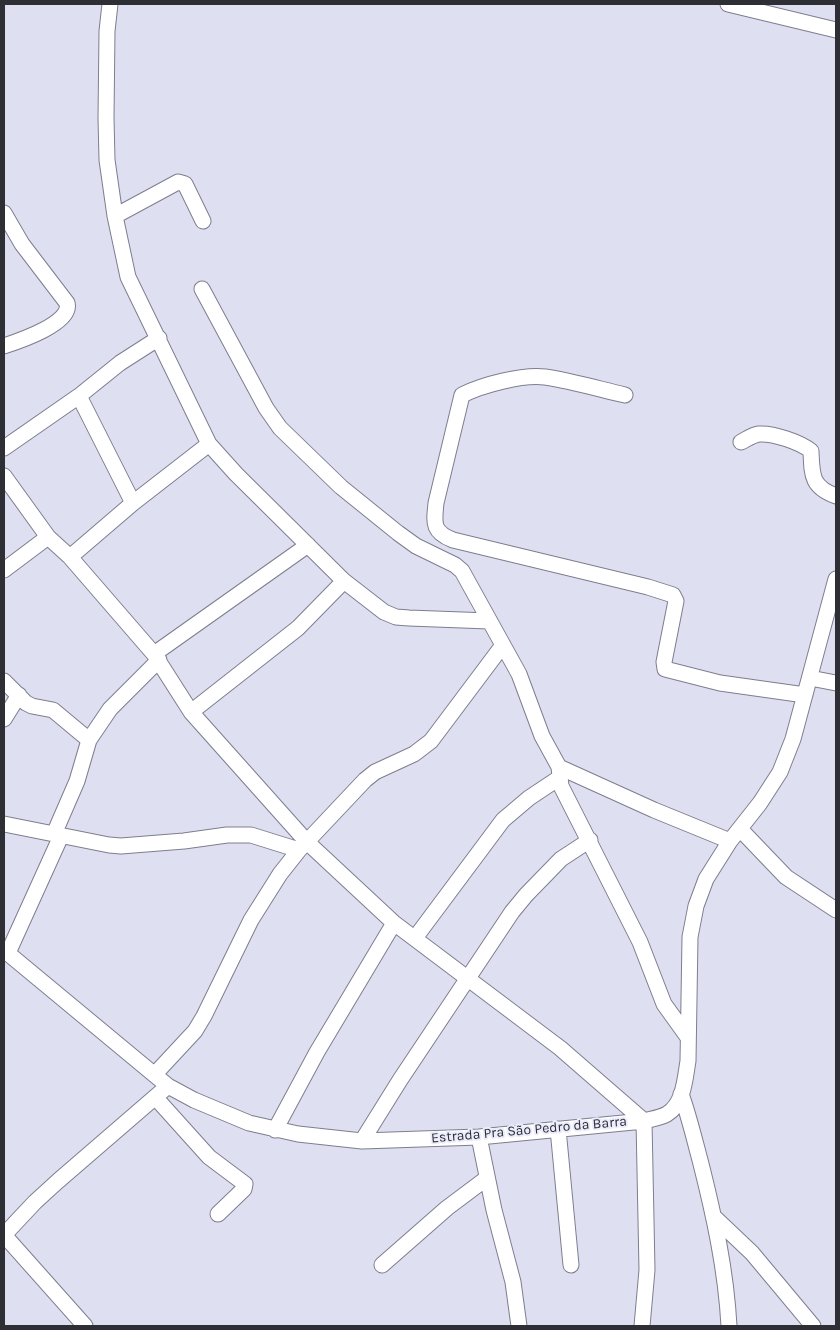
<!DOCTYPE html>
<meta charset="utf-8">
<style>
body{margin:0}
#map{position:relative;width:840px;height:1330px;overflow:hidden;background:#dee0f2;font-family:Karla,sans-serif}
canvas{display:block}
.frame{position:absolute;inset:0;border:5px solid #2e2f35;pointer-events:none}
</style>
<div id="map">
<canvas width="840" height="1330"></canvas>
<div class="frame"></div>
</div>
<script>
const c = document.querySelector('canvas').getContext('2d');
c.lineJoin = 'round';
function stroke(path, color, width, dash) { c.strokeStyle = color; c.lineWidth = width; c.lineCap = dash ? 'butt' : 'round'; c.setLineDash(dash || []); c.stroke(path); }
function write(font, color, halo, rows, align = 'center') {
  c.font = font + ' Karla,sans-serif'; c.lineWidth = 4; c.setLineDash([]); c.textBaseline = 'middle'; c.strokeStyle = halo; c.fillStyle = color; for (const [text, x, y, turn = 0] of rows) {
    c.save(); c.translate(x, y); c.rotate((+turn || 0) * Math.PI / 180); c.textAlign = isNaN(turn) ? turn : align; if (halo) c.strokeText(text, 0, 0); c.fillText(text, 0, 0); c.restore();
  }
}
const minor = new Path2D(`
 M110,4L107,31L106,118L107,160L115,216L128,277L209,444L236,474L344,581L384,612L396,617L409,618L489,621
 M728,4L836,30
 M4,213L22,244L67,303C73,323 19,341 4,346
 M115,216L178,182L185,184L203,221
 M202,289L266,408L280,428L341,487L398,533L416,546L455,565L462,571L519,674L542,736L559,767L561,786L640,942L664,1004L687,1036
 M625,395C599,389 572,381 545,377C523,374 482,385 462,395L436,503C434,523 432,532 453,540L648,587L673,595L676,601L664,662L665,669L720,683L805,695
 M79,396L133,503
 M741,442C747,439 752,435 759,434C773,433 800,442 811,451C812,475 811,487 836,496
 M4,448L79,396L120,363L159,338
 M4,476L48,537L70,557L154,654L191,712L307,842L394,923L560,1048L644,1121L647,1270L642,1326
 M70,557L133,503L209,444
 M4,570L48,537
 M154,654L308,545
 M810,678L836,683
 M4,681L26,703L32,706L53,710L89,740
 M191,712L298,628L344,581
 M4,719L19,695
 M559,767L654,810L730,841
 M4,824L109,845L121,846L184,841L227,835H251L299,850
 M740,829L786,877L836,910
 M54,834L77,781L89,740L110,709L159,660
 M415,938L503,820L529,798L559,778
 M4,950L168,1086L194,1100L249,1123L298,1134L362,1141L479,1137L644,1121C651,1119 660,1118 667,1114C684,1104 685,1078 688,1061L690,937L696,906L706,879L730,841L760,803L780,772L793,739L836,579
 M8,953L61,836
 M155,1074L195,1031L204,1016L251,920L280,874L299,850L365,780L375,772L414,754L431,741L503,645
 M681,1094C689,1116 694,1138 700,1160C714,1215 726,1270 729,1326
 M155,1097L209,1157L245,1184L244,1189L218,1214
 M558,1129L571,1265
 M275,1130L317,1052L394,923
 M479,1137L494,1210L513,1282L519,1326
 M362,1141L400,1080L512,912L526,895L561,859L590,840
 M714,1217L752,1253L813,1326
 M4,1235L35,1202L58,1181L168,1086
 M4,1235L85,1326
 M382,1265L447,1208L487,1178`);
const streetNames = [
 ["Estrada Pra São Pedro da Barra",529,1130,-5]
];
stroke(minor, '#7d7e8e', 17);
stroke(minor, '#fff', 15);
write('14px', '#2e2f35', '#ecedfc', streetNames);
</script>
